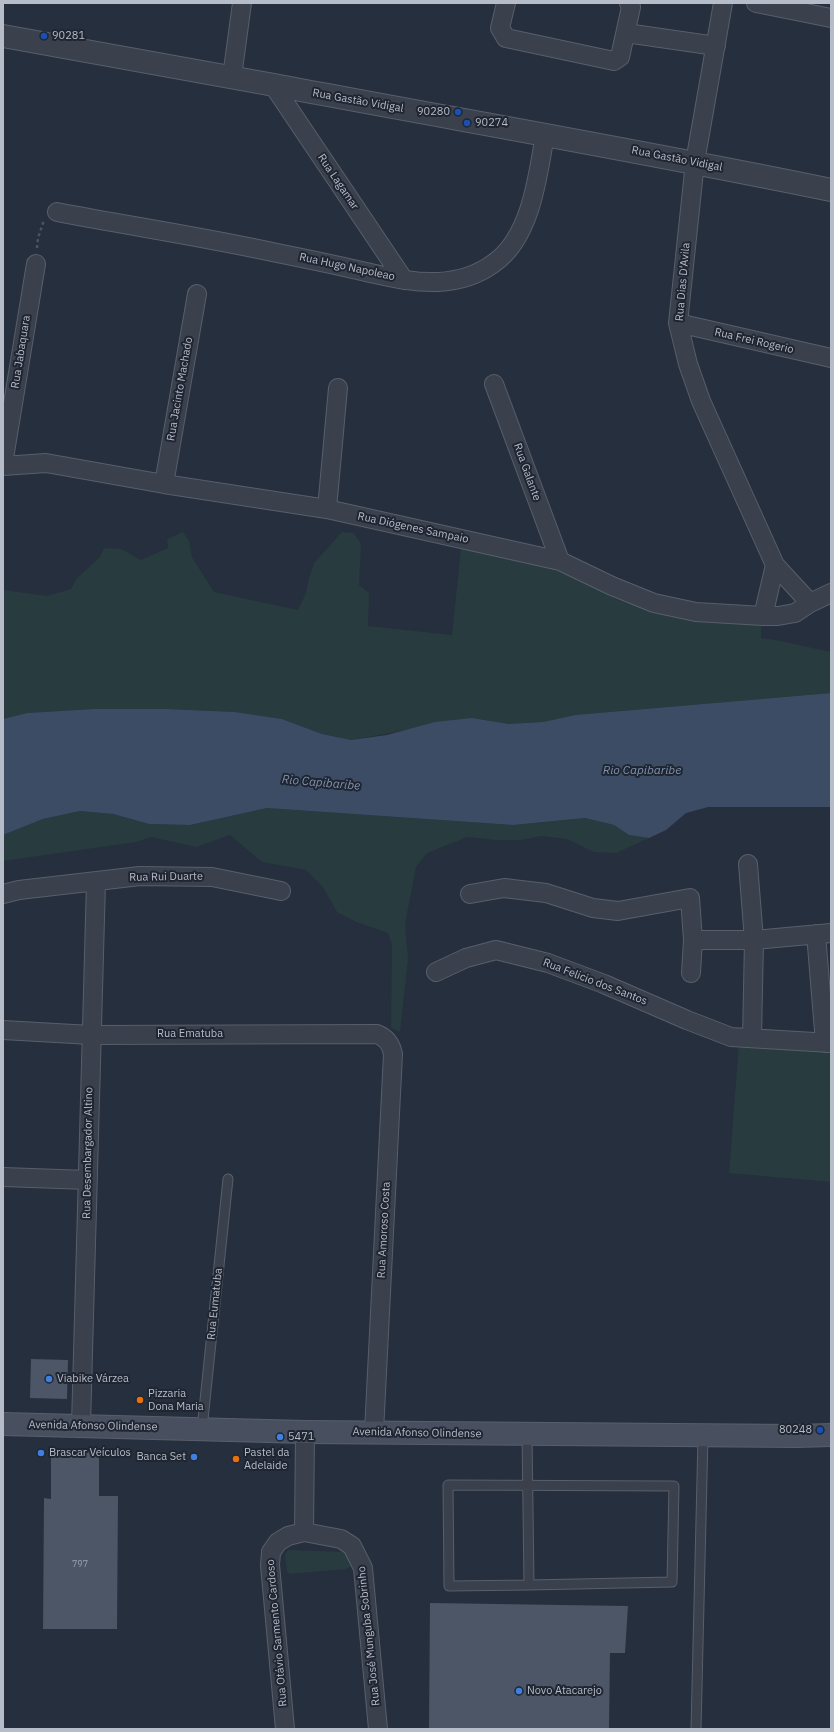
<!DOCTYPE html>
<meta charset="utf-8">
<style>
body{margin:0}
#map{position:relative;width:834px;height:1732px;overflow:hidden;background:#262f3d;font-family:"IBM Plex Sans",sans-serif}
canvas{display:block}
.frame{position:absolute;inset:0;border:4px solid #b6bcc8;pointer-events:none}
</style>
<div id="map">
<canvas width="834" height="1732"></canvas>
<div class="frame"></div>
</div>
<script>
const c = document.querySelector('canvas').getContext('2d');
c.lineJoin = 'round';
function fill(path, color) { c.fillStyle = color; c.fill(path, 'evenodd'); }
function stroke(path, color, width, dash) { c.strokeStyle = color; c.lineWidth = width; c.lineCap = dash ? 'butt' : 'round'; c.setLineDash(dash || []); c.stroke(path); }
function write(font, color, halo, rows, align = 'center') {
  c.font = font + ' "IBM Plex Sans",sans-serif'; c.lineWidth = 4; c.setLineDash([]); c.textBaseline = 'middle'; c.strokeStyle = halo; c.fillStyle = color; for (const [text, x, y, turn = 0] of rows) {
    c.save(); c.translate(x, y); c.rotate((+turn || 0) * Math.PI / 180); c.textAlign = isNaN(turn) ? turn : align; if (halo) c.strokeText(text, 0, 0); c.fillText(text, 0, 0); c.restore();
  }
}
const green = new Path2D(`
 M183,532L189,541L192,557L214,592L298,610L306,593L309,578L314,563L342,532L354,533L361,544L359,585L369,593L368,626L452,635L461,547L557,569L620,601L670,614L713,621L761,625V638L776,640L831,652V693L575,715L543,722L509,724L472,718L351,740L322,734L282,719L235,712L167,709H94L27,713L3,719V590L47,596L71,589L77,578L100,557L104,548L121,549L141,560L168,548L167,539Z
 M267,808L513,825L585,818L614,825L629,835L649,838L616,853L594,852L567,839L541,836L521,840H496L467,837L427,853L416,867L405,924L408,959L400,1032L391,1028L392,945L388,933L356,922L337,912L323,887L306,870L262,862L230,835L196,847L151,837L136,842L3,861V835L43,819L80,811L113,814L149,824L190,825Z
 M739,1042L831,1049V1182L729,1173Z
 M288,1550L345,1552L350,1556L351,1566L346,1569L290,1574L287,1572L285,1554Z`);
const water = new Path2D(`
 M831,693V807H708L686,813L666,830L649,838L629,835L614,825L585,818L513,825L267,808L190,825L149,824L113,814L80,811L43,819L3,835V719L27,713L94,709H167L235,712L282,719L322,734L351,740L387,735L435,722L472,718L509,724L543,722L575,715Z`);
const building = new Path2D(`
 M31,1359L68,1360L67,1399L30,1398Z
 M51,1451L99,1452V1496H118L117,1629H43L44,1498L51,1499Z
 M430,1603L628,1606L625,1653H610L609,1729H429Z`);
const path = new Path2D(`
 M37,248L38,238L44,220`);
const service = new Path2D(`
 M202,1429L228,1179
 M527,1434L529,1585L449,1586L448,1485L674,1486L672,1582L529,1585
 M696,1729L703,1436`);
const minor = new Path2D(`
 M506,3L500,28L506,38L614,61L620,57L631,7L629,3
 M723,3L695,162L678,323L688,364L701,401L775,565L810,603
 M756,3L831,18
 M626,33L716,46
 M232,77L242,3
 M273,85L404,280
 M57,212C130,226 204,237 277,253C307,259 336,265 366,272C389,277 413,283 438,282C457,281 478,275 494,263C531,237 538,176 545,134
 M678,323L831,358
 M494,384L560,561
 M3,464L36,264
 M3,466L46,463L164,484L327,509L560,561L612,586L654,603L696,612L763,616L775,565
 M164,484L197,294
 M327,509L338,388
 M763,616H778L795,613L810,603L831,593
 M748,864L754,940L752,1038
 M3,894L19,890L140,876L212,877L281,891
 M470,894L504,888L546,893L593,908L618,911L690,898L693,940L691,973
 M816,934L825,1043
 M693,940H754L831,933
 M436,972L466,958L496,950L548,963L604,984L687,1020L731,1037L831,1043
 M3,1030L91,1035L377,1034C387,1038 391,1044 393,1054L374,1432
 M3,1177L88,1180
 M81,1425L96,882
 M304,1532L305,1432
 M285,1729L270,1565L271,1552L278,1542L288,1536L304,1532L341,1539L352,1546L363,1568L378,1729`);
const tertiary = new Path2D(`
 M3,36C93,52 183,69 274,85C460,120 646,152 831,190`);
const secondary = new Path2D(`
 M3,1424L305,1432L797,1436L831,1435`);
const markers = [
 [44,36,4,"#1a4fb4"],
 [458,112,4,"#1a4fb4"],
 [467,123,4,"#1a4fb4"],
 [49,1379,4,"#3f7fe0"],
 [140,1400,4,"#e8710a"],
 [820,1430,4,"#1a4fb4"],
 [280,1437,4,"#3f7fe0"],
 [41,1453,4,"#3f7fe0"],
 [194,1457,4,"#3f7fe0"],
 [236,1459,4,"#e8710a"],
 [519,1691,4,"#3f7fe0"]
];
const numberNames = [
 ["797",80,1564]
];
const poiNames = [
 ["90281",52,36],
 ["90280",450,112,"right"],
 ["90274",475,123],
 ["Viabike Várzea",57,1379],
 ["Pizzaria",148,1394],
 ["Dona Maria",148,1407],
 ["80248",812,1430,"right"],
 ["5471",288,1437],
 ["Brascar Veículos",49,1453],
 ["Pastel da",244,1453],
 ["Adelaide",244,1466],
 ["Banca Set",186,1457,"right"],
 ["Novo Atacarejo",527,1691]
];
const streetNames = [
 ["Rua Gastão Vidigal",358,101,10],
 ["Rua Gastão Vidigal",677,159,11],
 ["Rua Lagamar",338,182,56],
 ["Rua Hugo Napoleao",347,267,12],
 ["Rua Dias D'Avila",683,282,-85],
 ["Rua Frei Rogerio",754,341,13],
 ["Rua Jabaquara",21,352,-81],
 ["Rua Jacinto Machado",180,389,-80],
 ["Rua Galante",527,472,70],
 ["Rua Diógenes Sampaio",413,528,12],
 ["Rua Rui Duarte",166,877,-1],
 ["Rua Felicio dos Santos",595,982,21],
 ["Rua Ematuba",190,1034],
 ["Rua Desembargador Altino",88,1153,-89],
 ["Rua Amoroso Costa",384,1230,-87],
 ["Rua Eumatuba",215,1304,-84],
 ["Avenida Afonso Olindense",93,1426,1],
 ["Avenida Afonso Olindense",417,1433,1],
 ["Rua Otávio Sarmento Cardoso",277,1633,-95],
 ["Rua José Munguba Sobrinho",369,1636,-96]
];
const waterNames = [
 ["Rio Capibaribe",642,771],
 ["Rio Capibaribe",321,783,5]
];
fill(green, '#283b3e');
fill(water, '#3d4c65');
fill(building, '#4c5666');
stroke(service, '#585f6b', 11);
stroke(minor, '#585f6b', 20);
stroke(tertiary, '#585f6b', 24);
stroke(secondary, '#585f6b', 24);
stroke(path, '#46585b', 2.5, [3, 3]);
stroke(service, '#3a414d', 9);
stroke(minor, '#3a414d', 18);
stroke(tertiary, '#3a414d', 22);
stroke(secondary, '#485060', 22);
for (const [x, y, r, color] of markers) { const dot = new Path2D(); dot.arc(x, y, r, 0, 2 * Math.PI); c.fillStyle = color; c.fill(dot); stroke(dot, '#1f2632', 1.5); }
write('9px', '#9ca2b0', null, numberNames);
write('11px', '#b6bcc8', '#1f2632', poiNames, 'left');
write('11px', '#b6bcc8', '#1f2632', streetNames);
write('italic 12px', '#7f91ae', '#1f2632', waterNames);
</script>
